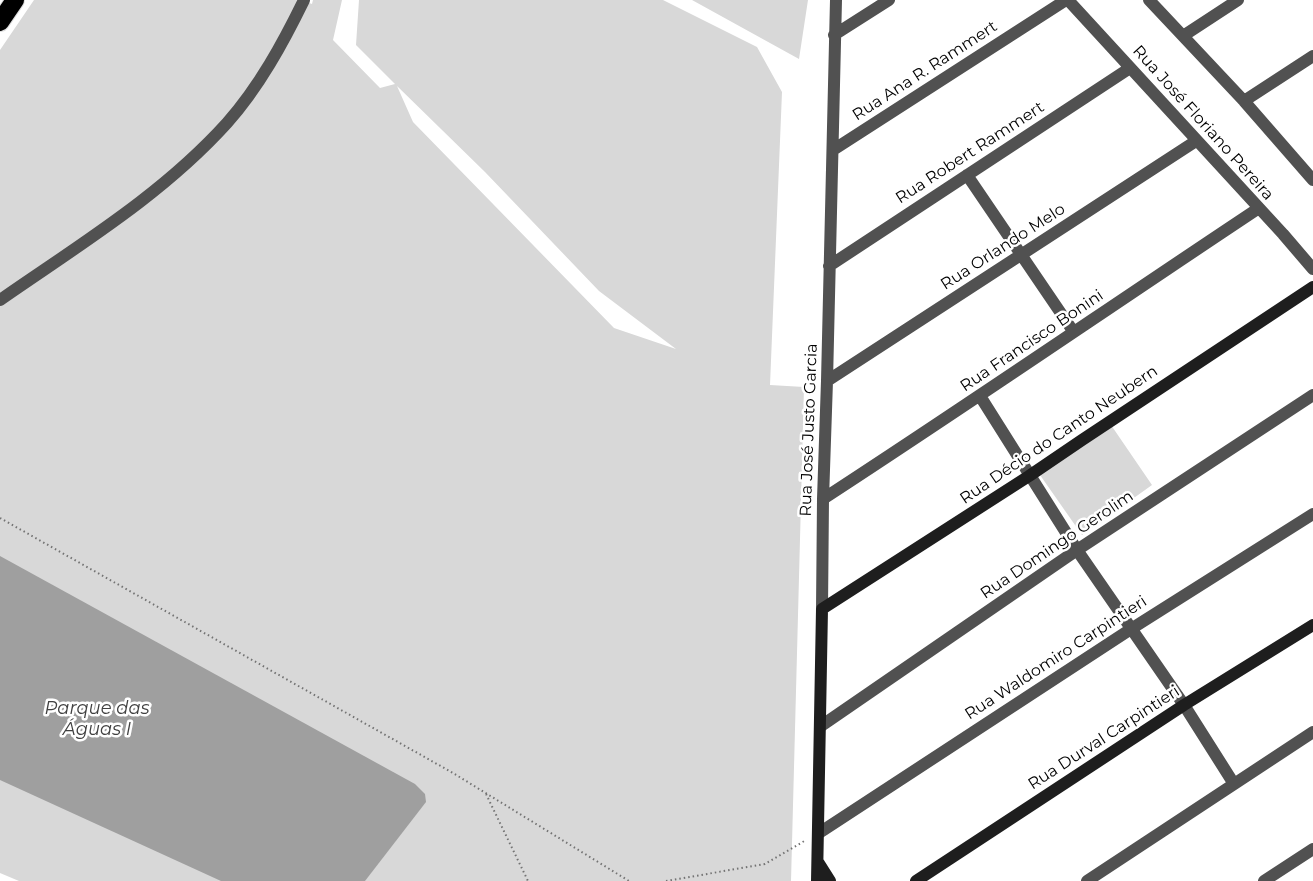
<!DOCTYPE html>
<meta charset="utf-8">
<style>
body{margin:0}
canvas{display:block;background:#fff}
</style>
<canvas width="1313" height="881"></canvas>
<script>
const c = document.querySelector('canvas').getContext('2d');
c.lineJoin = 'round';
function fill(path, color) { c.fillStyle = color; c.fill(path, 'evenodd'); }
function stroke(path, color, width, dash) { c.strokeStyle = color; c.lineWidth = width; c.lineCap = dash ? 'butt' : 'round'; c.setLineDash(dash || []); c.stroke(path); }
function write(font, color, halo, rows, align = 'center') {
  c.font = font + ' Montserrat,sans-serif'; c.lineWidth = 5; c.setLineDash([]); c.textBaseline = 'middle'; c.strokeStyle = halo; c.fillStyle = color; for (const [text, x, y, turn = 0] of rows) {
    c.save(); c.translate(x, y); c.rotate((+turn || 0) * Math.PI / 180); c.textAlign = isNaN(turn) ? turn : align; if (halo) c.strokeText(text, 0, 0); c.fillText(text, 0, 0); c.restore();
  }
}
const green = new Path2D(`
 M34,0H301L312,4L313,0H342L333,40L380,88L395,84L356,45L359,0H663L757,47L782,92L770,385L804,387L791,881H19L0,873V50ZM397,86L485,172L599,291L676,349L614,328L413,122Z
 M692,0H808L799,59Z
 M1111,425L1152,485L1082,535L1040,475Z`);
const water = new Path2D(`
 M0,556L415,784L425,794L426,802L365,881H221L0,780Z`);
const path = new Path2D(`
 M0,518L453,773L629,881
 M486,794L528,881
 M666,881L765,864L806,840`);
const street = new Path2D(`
 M1068,0L1283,234L1313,269
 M1149,0L1244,101L1313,180
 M834,35L889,0
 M1183,36L1238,0
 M1244,101L1313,56
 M833,150L1066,0
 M967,175L1073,331
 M829,266L1130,68
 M0,300C79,245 162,195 227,123C259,87 283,43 304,0
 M827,381L1196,141
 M980,396L1077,550L1184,705L1234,784
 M823,499C969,404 1113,305 1259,208
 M822,609L823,499L827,381L836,0
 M821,726L1077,550L1313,395
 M819,833L1131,629L1313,514
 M1087,881L1313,732
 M1264,881L1313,849`);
const secondary = new Path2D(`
 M818,862L830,881
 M817,881L822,609L1029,476L1082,440L1313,287
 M916,881L1184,705L1313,625`);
const highway = new Path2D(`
 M0,22L15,0`);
const streetNames = [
 ["Rua Ana R. Rammert",925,71,-33],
 ["Rua José Floriano Pereira",1203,123,48],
 ["Rua Robert Rammert",970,153,-33],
 ["Rua Orlando Melo",1003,247,-33],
 ["Rua Francisco Bonini",1032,341,-34],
 ["Rua José Justo Garcia",809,430,-88],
 ["Rua Décio do Canto Neubern",1059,435,-34],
 ["Rua Domingo Gerolim",1057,545,-34],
 ["Rua Waldomiro Carpintieri",1056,658,-33],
 ["Rua Durval Carpintieri",1104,738,-33]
];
const waterNames = [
 ["Parque das",97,709],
 ["Águas I",97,730]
];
fill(green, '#d8d8d8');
fill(water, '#9f9f9f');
stroke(highway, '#dbdbdb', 20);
stroke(path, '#737373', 2, [1.5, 3]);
stroke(street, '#515151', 12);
stroke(secondary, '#1e1e1e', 12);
stroke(highway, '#000', 18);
write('16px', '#000', '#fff', streetNames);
write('italic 18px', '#404040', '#fff', waterNames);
</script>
